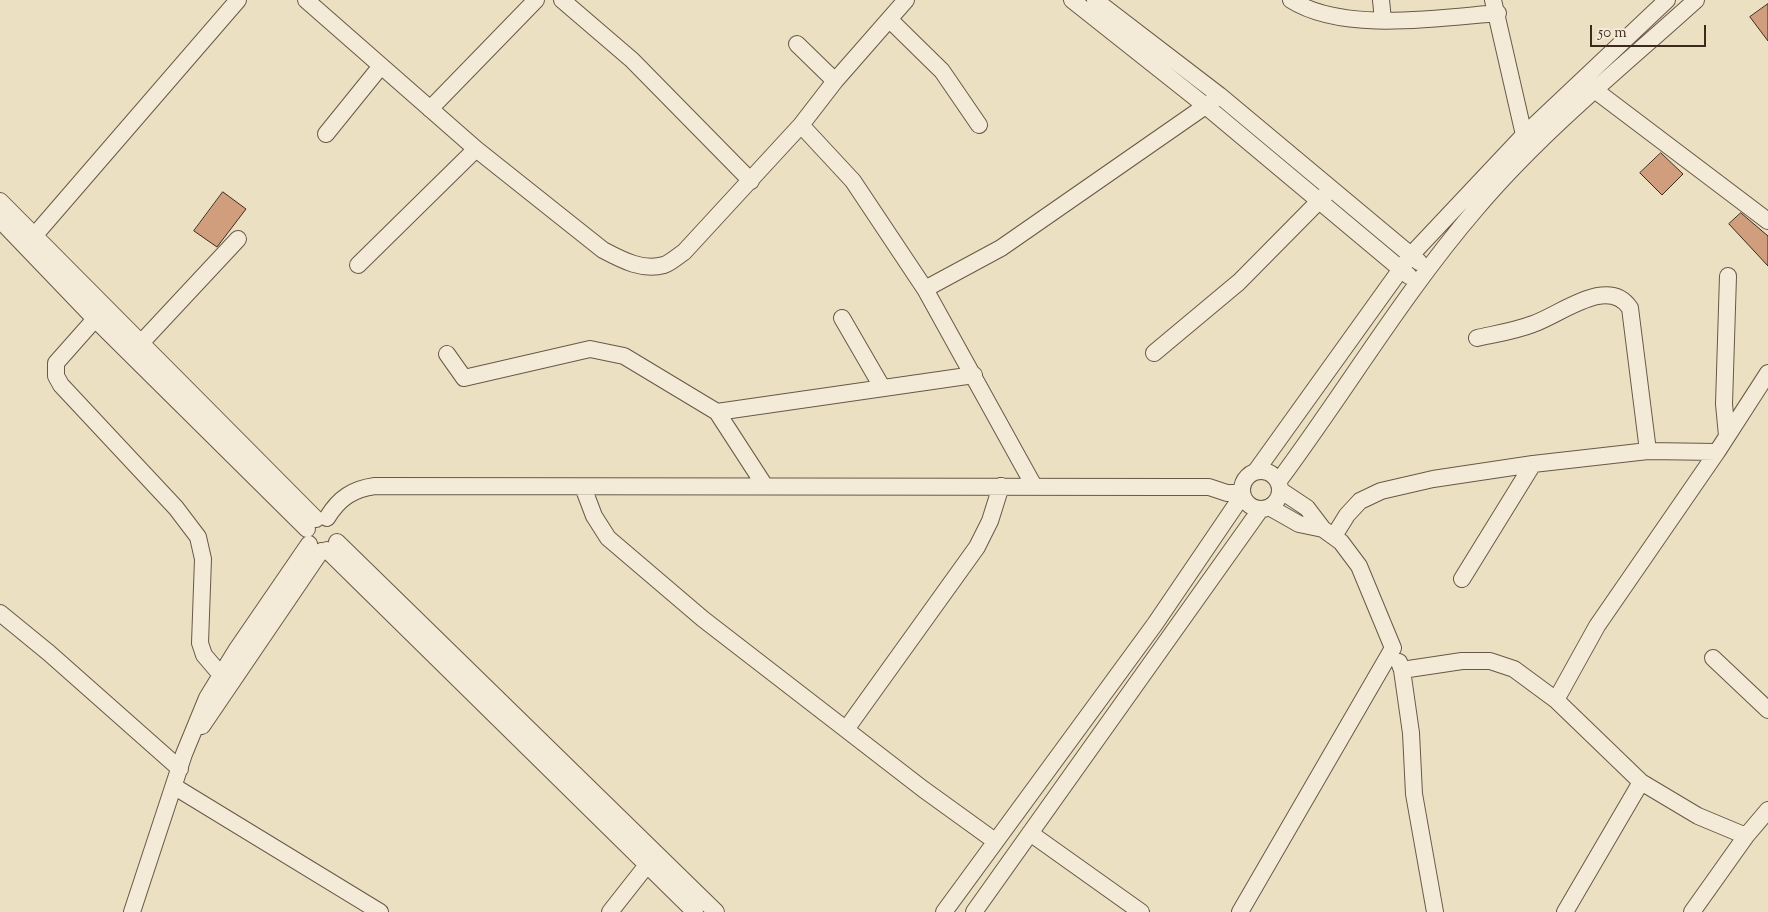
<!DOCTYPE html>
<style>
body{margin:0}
#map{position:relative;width:1768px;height:912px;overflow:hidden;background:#ece0c2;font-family:"Sorts Mill Goudy",serif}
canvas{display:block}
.scale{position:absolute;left:1590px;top:25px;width:116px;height:22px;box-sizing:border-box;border:2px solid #3d2a1e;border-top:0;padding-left:6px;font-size:15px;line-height:18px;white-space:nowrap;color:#3d2a1e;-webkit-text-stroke:4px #f3ebd7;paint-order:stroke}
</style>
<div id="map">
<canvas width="1768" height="912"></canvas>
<div class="scale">50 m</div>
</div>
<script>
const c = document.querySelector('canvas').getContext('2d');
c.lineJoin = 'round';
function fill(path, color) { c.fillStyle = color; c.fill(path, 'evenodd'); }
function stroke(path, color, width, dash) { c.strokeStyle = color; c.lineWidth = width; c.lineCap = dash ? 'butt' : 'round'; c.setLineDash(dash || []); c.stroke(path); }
const building = new Path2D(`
 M1768,4V41L1750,17Z
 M1661,153L1683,174L1662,195L1640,173Z
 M223,192L246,209L217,247L194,231Z
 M1741,213L1768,236V266L1729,224Z`);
const minor = new Path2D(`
 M306,0L476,149L603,250C622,260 642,271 664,265C670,263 678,256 684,252L801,125L835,81L906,0
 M562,0L632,60L751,181
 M1072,0L1207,107L1409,276
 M1095,0L1219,95L1419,262
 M1291,0C1343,33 1438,18 1498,13
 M1381,0L1383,20
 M1493,0L1524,135
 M890,20L942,71L979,125
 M797,44L835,81
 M1596,91L1768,221
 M430,109L536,0
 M801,125L853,181L925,289L1034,486
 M326,134L381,66
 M0,201L316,519
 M0,220L95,319L307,529
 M28,243L238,0
 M358,265L476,149
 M925,289L1001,248L1214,100
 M842,318L882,387
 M95,319L56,363V376L61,385L176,508L198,537L203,559L200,643L204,655L221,675
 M1477,338C1495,334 1515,331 1533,324C1560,315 1608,275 1630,308L1648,451
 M140,344L238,239
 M1154,353L1239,282L1326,194
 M447,354L464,378L590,349L624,356L717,412L765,486
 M717,412L974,375
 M1727,436L1724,404L1728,276
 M1242 490a19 19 0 1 1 38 0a19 19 0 1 1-38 0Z
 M1256,471L1411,255L1524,135L1667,0
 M1278,482C1345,392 1403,294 1476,209C1541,132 1622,67 1696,0
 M583,487L594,516L608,538L703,619L923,789L995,841
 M1269,507L1299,524L1323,529
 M327,518C339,498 353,489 375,486L1175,487H1209L1227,493H1241
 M1334,536L1347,515L1360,501L1381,491L1433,479L1533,464L1648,451L1717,452
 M337,542L716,912
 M327,550L695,912
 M1462,579L1533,464
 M0,613L49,653L180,769
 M1713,658L1768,710
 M1399,662L1402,670L1411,733L1414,794L1435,912
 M1402,670L1462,661H1490L1514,669L1556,700L1641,782L1698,816L1746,836
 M1556,700L1597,626L1717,452L1768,373
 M202,726L321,551
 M847,728L977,547L990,521L1001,486
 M175,787L380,912
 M1030,833L1141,912
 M132,912L184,754L207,698L237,649L309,544
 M610,912L647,865
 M944,912L1155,624L1242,496
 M974,912L1260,510
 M1240,912L1393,648L1359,566L1341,542L1323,529L1307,508L1280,490
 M1565,912L1641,782
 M1692,912L1746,836L1768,810`);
fill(building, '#d19e7d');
stroke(building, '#3d2a1e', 1);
stroke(minor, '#695847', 18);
stroke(minor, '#f3ebd7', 16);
</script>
